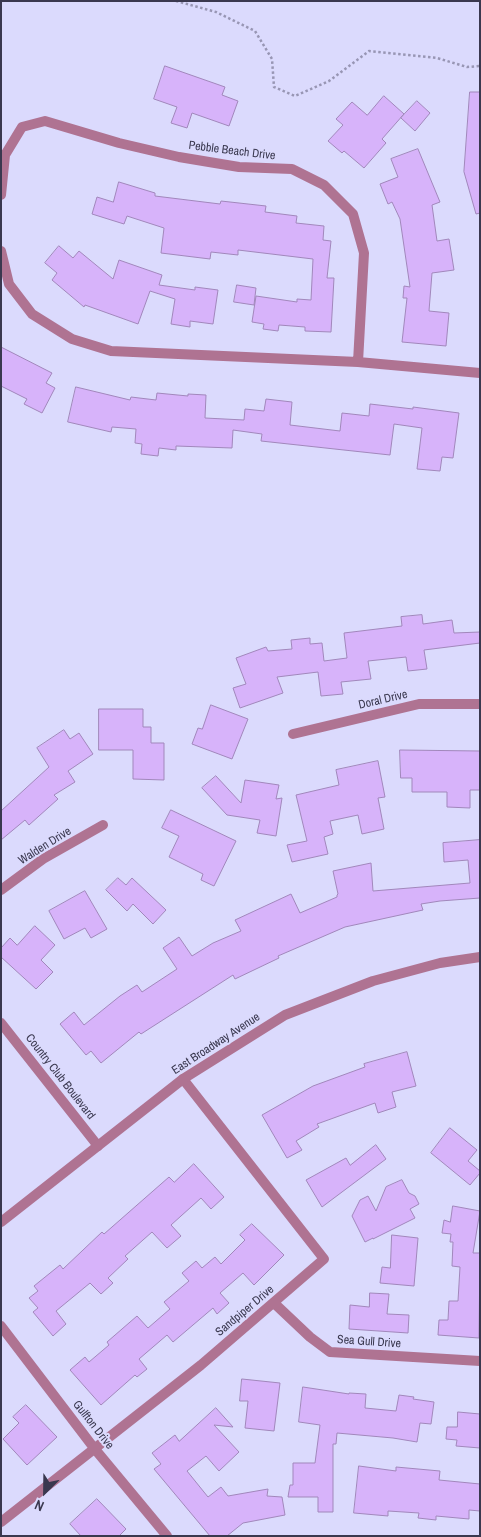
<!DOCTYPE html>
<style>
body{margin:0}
#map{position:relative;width:481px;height:1537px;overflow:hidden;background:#dbdafd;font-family:"Archivo Narrow",sans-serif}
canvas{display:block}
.frame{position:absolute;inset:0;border:2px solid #3a384f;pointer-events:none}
.north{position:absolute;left:20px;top:1467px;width:50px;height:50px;-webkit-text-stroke:4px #dbdafd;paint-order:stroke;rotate:203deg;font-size:14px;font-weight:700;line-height:20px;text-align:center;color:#3a384f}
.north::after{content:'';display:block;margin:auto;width:18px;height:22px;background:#3a384f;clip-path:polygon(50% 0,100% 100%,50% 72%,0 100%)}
</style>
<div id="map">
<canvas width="481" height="1537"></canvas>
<div class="frame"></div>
<div class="north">N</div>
</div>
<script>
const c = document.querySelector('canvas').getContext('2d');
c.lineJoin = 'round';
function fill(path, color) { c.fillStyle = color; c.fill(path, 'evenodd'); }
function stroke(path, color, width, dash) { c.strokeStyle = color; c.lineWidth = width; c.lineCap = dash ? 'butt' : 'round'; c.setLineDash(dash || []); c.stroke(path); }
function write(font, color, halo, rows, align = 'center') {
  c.font = font + ' "Archivo Narrow",sans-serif'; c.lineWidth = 4; c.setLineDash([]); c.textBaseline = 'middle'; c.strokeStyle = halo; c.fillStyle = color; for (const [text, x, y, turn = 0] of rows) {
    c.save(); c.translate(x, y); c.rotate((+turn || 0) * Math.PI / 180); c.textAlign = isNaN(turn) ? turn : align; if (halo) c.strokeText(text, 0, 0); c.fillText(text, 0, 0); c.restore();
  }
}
const building = new Path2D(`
 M165,66L225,87L222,95L238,101L229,126L192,113L187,128L171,123L177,107L154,99Z
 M470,92H480V213L476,214L464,172Z
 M384,96L404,114L382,139L386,143L364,168L344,151L342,153L328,141L343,125L336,119L352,102L367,115Z
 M417,101L430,113L415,131L401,118Z
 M418,149L440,202L432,205L437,241L449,239L454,270L432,273L429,311L449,313L446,346L402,342L407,298H403L404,286L410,287L400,219L392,202L388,204L380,184L398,177L391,159Z
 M119,182L155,193V196L220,204L221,201L266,206L265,212L297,216L296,223L324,226L323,240L331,241L327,278H334L331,332L305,331V327L279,325L278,331L263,329L264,324L252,322L256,296L297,302V299L311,300L313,259L238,250V255L211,252L210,259L161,253L164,228L127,216L124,224L92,214L97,197L113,202Z
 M59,246L73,258L79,251L113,279L119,260L162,275L159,285L195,290V287L218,290L213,324L190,321V327L171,324L175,299L150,291L138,324L85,305L84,307L52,280L57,273L45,263Z
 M237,285L256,288L254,305L234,302Z
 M1,347L52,373L46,383L55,388L42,413L24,404L27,399L1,386Z
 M76,387L130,400L131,397L156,400L157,393L188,396V394L206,395L205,418L244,420L245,409L264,411L266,399L292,402L290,425L340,431L342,413L369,416L370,404L413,409V407L459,413L453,458L442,457L440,471L417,469L422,428L394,424L390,455L261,441L262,434L233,430L232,448L176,446V450L159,448L158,456L141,454L142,444L135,443L136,429L112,427L111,432L68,422Z
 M422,615L423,624L452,620L454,633L480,632V643L424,650L427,669L408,671L406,657L368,661L371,679L341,682L343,694L321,696L318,672L277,677L283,693L240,708L233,688L246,684L236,658L266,647L268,651L292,649L291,640L310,638V644L322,643L324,661L347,658L344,633L402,626L401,617Z
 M211,705L248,719L232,759L192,744L198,728L202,729Z
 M99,709H143V727H151V743H164V780L133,779V750H99Z
 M64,730L70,739L79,733L93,754L68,771L75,782L54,795L58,799L29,825L25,820L1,840V811L49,767L37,748Z
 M400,750L480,751V790H470V808L447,807V792H412V778H401Z
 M378,761L385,797L378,798L384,829L362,834L358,815L330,821L333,834L324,837L328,854L292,862L287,845L307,841L296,795L339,785L336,770Z
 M216,776L241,803L245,780L279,785L276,799L282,798L276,836L257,833L260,820L227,815L202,788Z
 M171,810L236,841L214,886L201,880L203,874L169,857L179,836L162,828Z
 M480,840V898L440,901L421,904L423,910L345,927L278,956L279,958L235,979L233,975L141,1034L139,1032L101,1063L91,1051L86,1055L60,1024L74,1012L84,1025L120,996L137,985L142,992L177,969L163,948L179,937L192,956L213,943L241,931L235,920L291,894L300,913L337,897V895L338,894L333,871L371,863L373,891L470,883L468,860L444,862L443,843Z
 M118,878L126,885L132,878L166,910L153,924L133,904L127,911L106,890Z
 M85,891L107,929L91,938L85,928L64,939L49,911Z
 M35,926L55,945L41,960L53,972L36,989L1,957V948L10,938L17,945Z
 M407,1052L416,1086L392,1092L396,1107L378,1113L375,1103L317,1124L319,1127L296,1141L302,1150L287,1158L262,1115L313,1086L365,1067L364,1064Z
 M450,1128L477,1150L468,1161L480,1171V1173L470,1185L431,1153Z
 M376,1145L386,1159L322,1207L306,1180L346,1158L350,1165Z
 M194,1164L224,1197L211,1209L201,1198L171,1225L181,1236L167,1248L152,1232L125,1256L128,1259L108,1278L113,1283L101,1294L90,1283L56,1311L66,1324L53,1336L33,1312L38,1308L29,1298L38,1291L34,1286L60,1265L63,1269L102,1232L104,1234L169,1177L174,1182Z
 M402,1180L409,1193L415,1196L419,1204L410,1209L415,1218L373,1239V1238L365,1242L352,1216L360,1200L368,1196L376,1211L386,1187Z
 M453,1206L480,1211L473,1253H480L479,1338L438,1335L439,1320H448L449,1301H458L460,1267L452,1266L453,1242H450L451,1234L442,1233L444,1220L450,1222Z
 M252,1224L284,1255L254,1285L243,1273L220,1293L229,1303L217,1314L213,1308L173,1342L167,1335L139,1359L147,1369L137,1377L135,1375L101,1405L70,1370L85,1357L89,1362L109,1345L107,1342L137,1316L148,1328L170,1309L164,1302L189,1281L182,1273L196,1261L202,1268L215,1257L221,1264L245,1240L240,1235Z
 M392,1235L418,1238L414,1286L380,1283L382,1267L390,1268Z
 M370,1293L389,1294L387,1314L409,1315L408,1333L349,1329L350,1305L369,1307Z
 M242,1379L280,1383L274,1431L245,1428L248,1401H240Z
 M303,1387L349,1394V1393L366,1394L365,1408L396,1411L399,1395L414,1397L413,1399L434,1402L431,1424L420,1423L417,1442L393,1438L337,1433L336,1444H333V1512H318V1497H288L290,1485H293V1463H315L320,1425L299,1422Z
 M26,1405L57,1437L27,1465L3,1439L19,1423L13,1417Z
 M216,1408L233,1427L214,1425L239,1452L219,1471L206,1456L187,1471L208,1497L221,1487L228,1496L268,1489L267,1496L282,1497L285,1515L243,1523L227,1536H210L154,1469L161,1464L152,1453L175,1435L179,1441Z
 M458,1412L480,1414V1448L456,1446L457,1440L446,1439L447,1427H457Z
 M359,1466L396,1471V1467L440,1471L439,1480L480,1484V1511L469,1510V1519L436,1516V1520L418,1518L419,1513L388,1511V1516L354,1513Z
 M97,1499L126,1529L119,1536H81L70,1524Z`);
const path = new Path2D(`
 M176,1L216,12L255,31L272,59L274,87L295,96L329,81L369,51L437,58L467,67L480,66`);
const minor = new Path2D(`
 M1,195L5,155L22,127L45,121L119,143L179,157L239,167L292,169L324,185L353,214L364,253L358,362L111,351L72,339L32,314L9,284L1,251
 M358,362L480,373
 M293,734L419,704H480
 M1,890L43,859L103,825
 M1,1023L98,1146
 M274,1303L310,1337L330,1352L480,1361
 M1,1326L94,1448L167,1536
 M1,1522L201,1365L324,1259L183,1079`);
const tertiary = new Path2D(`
 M1,1222L183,1079L285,1015L373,981L440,963L480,957`);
const streetNames = [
 ["Pebble Beach Drive",232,151,7],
 ["Doral Drive",383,700,-13],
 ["Walden Drive",45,846,-32],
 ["East Broadway Avenue",216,1044,-33],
 ["Country Club Boulevard",60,1077,52],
 ["Sandpiper Drive",245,1311,-40],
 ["Sea Gull Drive",369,1342,4],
 ["Gulfton Drive",93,1425,52]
];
fill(building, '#d7b3fa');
stroke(building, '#a187bb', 1);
stroke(path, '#9896b4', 2.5, [2.5, 2.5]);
stroke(minor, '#af7392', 10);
stroke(tertiary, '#af7392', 10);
write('12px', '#3a384f', '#dbdafd', streetNames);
</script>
